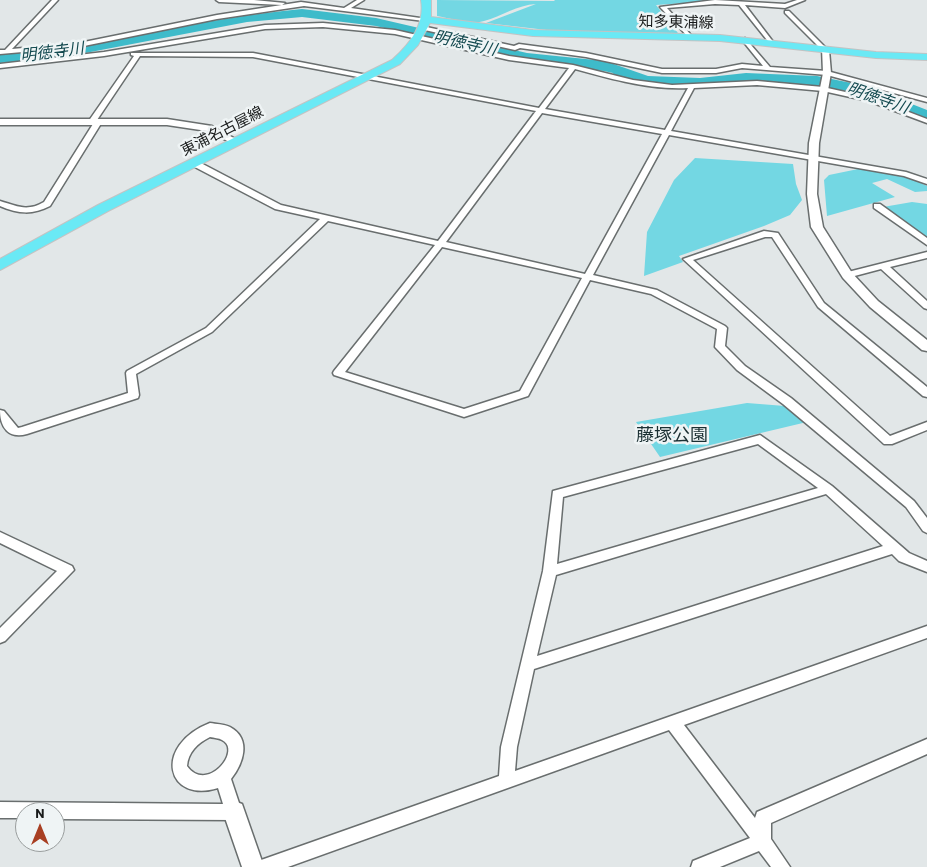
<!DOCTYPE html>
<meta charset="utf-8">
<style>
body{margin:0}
#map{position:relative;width:927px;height:867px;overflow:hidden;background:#e2e7e8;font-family:Barlow,sans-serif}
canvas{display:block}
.north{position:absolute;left:15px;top:802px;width:50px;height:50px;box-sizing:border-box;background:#eff4f5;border:1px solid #999d9d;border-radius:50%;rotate:0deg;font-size:14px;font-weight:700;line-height:20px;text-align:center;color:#181a1a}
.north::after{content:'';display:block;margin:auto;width:18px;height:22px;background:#a83f23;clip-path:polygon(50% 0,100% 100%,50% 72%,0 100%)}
</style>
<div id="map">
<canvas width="927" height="867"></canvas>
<div class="north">N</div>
</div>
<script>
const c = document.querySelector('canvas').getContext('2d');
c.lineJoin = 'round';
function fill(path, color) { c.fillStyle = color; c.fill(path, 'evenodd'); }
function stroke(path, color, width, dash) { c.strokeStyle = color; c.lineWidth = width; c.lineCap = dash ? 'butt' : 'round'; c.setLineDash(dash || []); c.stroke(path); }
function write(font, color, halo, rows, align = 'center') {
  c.font = font + ' Barlow,"Noto Sans JP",sans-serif'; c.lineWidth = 5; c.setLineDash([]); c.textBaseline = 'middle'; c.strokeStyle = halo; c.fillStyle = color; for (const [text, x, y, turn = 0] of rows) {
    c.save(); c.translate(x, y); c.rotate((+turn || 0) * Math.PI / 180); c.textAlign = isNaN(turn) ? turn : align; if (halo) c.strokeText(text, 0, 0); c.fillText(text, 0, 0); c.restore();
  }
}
const green = new Path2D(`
 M437,0L554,1L555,0H731L656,5L678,33L564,32L486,23L536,4C517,5 502,16 484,21C471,25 450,18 437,16Z
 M695,158L793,164L796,184L802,200L790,215L764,226L679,256L683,262L644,276L647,232L674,180Z
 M863,168L908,177L927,186V191L915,192L887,179L872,183L895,197L827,216L824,180L829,175Z
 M912,202L927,204V237L883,207Z
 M747,403L785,406L807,422L660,457L636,422Z`);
const river = new Path2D(`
 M302,9L376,18L527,53L605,61L648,76L700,78L746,73L817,76L866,86L927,110V121L857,93L817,86L746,83L700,88L648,86L615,77L613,73L604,71L527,63L376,26L302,17L247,22L54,59L0,63V53C102,46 200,18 302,9Z`);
const minor = new Path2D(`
 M52,0H58L12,49L79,43L217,15L301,2L344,8L357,0H364L351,8L427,19L424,21L304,6L217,19L79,47L0,54V50H5Z
 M216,0H254L285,3L282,5L219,2Z
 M715,0L785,4L797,0H805L785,8L745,5L774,43L771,45L739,5L715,4L667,8L691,35V37L689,38L660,7Z
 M785,11H789L827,49V51H823L785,13Z
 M323,23L395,30L509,56L573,65L633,80L672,85L757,81L823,87L872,98L927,119V123L868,101L823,91L757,85L694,88L671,131L906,172L927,179V184L904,176L669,135L593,275L657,290L725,326L727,328L725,346L745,366L791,398L914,501L927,518V533L923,531L906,507L783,404L737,370L715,347L717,329L651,294L590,280L528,396L464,417L334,375L333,373L334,371L435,245L328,221L212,332L136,374L139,395L138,398L27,434C9,439 0,428 0,410L4,411L18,428L22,427L128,393L126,373L127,371L206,328L320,219L275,209L191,165V161H197L281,205L438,241L536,111L253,57L140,56L97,120L102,122L50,206C33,215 18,214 0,206V201C17,206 27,212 44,202L93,124L88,122L134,56L131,55V53H253L539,108L569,68L509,60L395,34L323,27L265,29L104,56L0,68V64L104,52L265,25ZM575,69C612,79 649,90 688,88L665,130L545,109ZM542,113L662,134L585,274L446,242ZM442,247L582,278L520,391L464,409L345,372Z
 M422,26L514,46L519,44L586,53L662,69H716L742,64L763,66L742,40L745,38L770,67L827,71L927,98V102L827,75L742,68L716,73H662L586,57L520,48L515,50L420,29L419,28Z
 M874,204H880L927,238V245L874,208Z
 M764,231L778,233L824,303L927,387V397L923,396L818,307L772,237H765L693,260L890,436L927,422V430L892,444H884L683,259Z
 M927,252V258L890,267L927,301V309L924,308L881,269L847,278L842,275L844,273Z
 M760,435L832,486L909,553L927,561V572L899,561L892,554L534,669L517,747L515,771L927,626V638L684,725L755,818L757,812L927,739V754L771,823V839L790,867H771L759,851L720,867H691L693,861L750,838L669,730L288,867H256L258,861L264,859L499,776L501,747L543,571L553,491ZM758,444L818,488L557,564L563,497ZM826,494L883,546L537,656L556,575Z
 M0,532L72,566L74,570L5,641L0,643V628L57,571L0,543Z
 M210,723C216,724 224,724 230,727C252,739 243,764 231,779L242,812L240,818L234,820L55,819V812H25V818H0V802L223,804L218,788C167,804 152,746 210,723ZM210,737C214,738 219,738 222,740C243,750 207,794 187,766C188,752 198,743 210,737Z`);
const tertiary = new Path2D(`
 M822,48L829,50L831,73L819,143L817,194L823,227L852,273L878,301L927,340V351L922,350L870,307L843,278L811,227L807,194L809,143L823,73Z
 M0,119H167L212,126L241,142L236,145L207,131L167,125H0Z
 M234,801L242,804L264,867H242L223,812L226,804Z`);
const primary = new Path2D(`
 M421,0H431V17L533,30L720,35L876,52L927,54V60L876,58L720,41L533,36L430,23L418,45L400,64L108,211L0,270V259L98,205L392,60C411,43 425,24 421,0Z`);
const farStreetnames = [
 ["知多東浦線",676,22,1],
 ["東浦名古屋線",222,131,-27]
];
const farWaternames = [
 ["明徳寺川",465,43,13],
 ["明徳寺川",52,52,-7],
 ["明徳寺川",878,98,19]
];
const parkNames = [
 ["藤塚公園",672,435]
];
fill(green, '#73d7e3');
fill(river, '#3ebbca');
stroke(minor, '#696e6e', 3);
stroke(tertiary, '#696e6e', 3);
stroke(primary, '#c3c3c3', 2);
fill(minor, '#fff');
fill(tertiary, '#fff');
fill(primary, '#6ae9f5');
write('15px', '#181a1a', '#eff4f5', farStreetnames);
write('italic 16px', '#144a50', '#eff4f5', farWaternames);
write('18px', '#1a2f32', '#eff4f5', parkNames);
</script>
